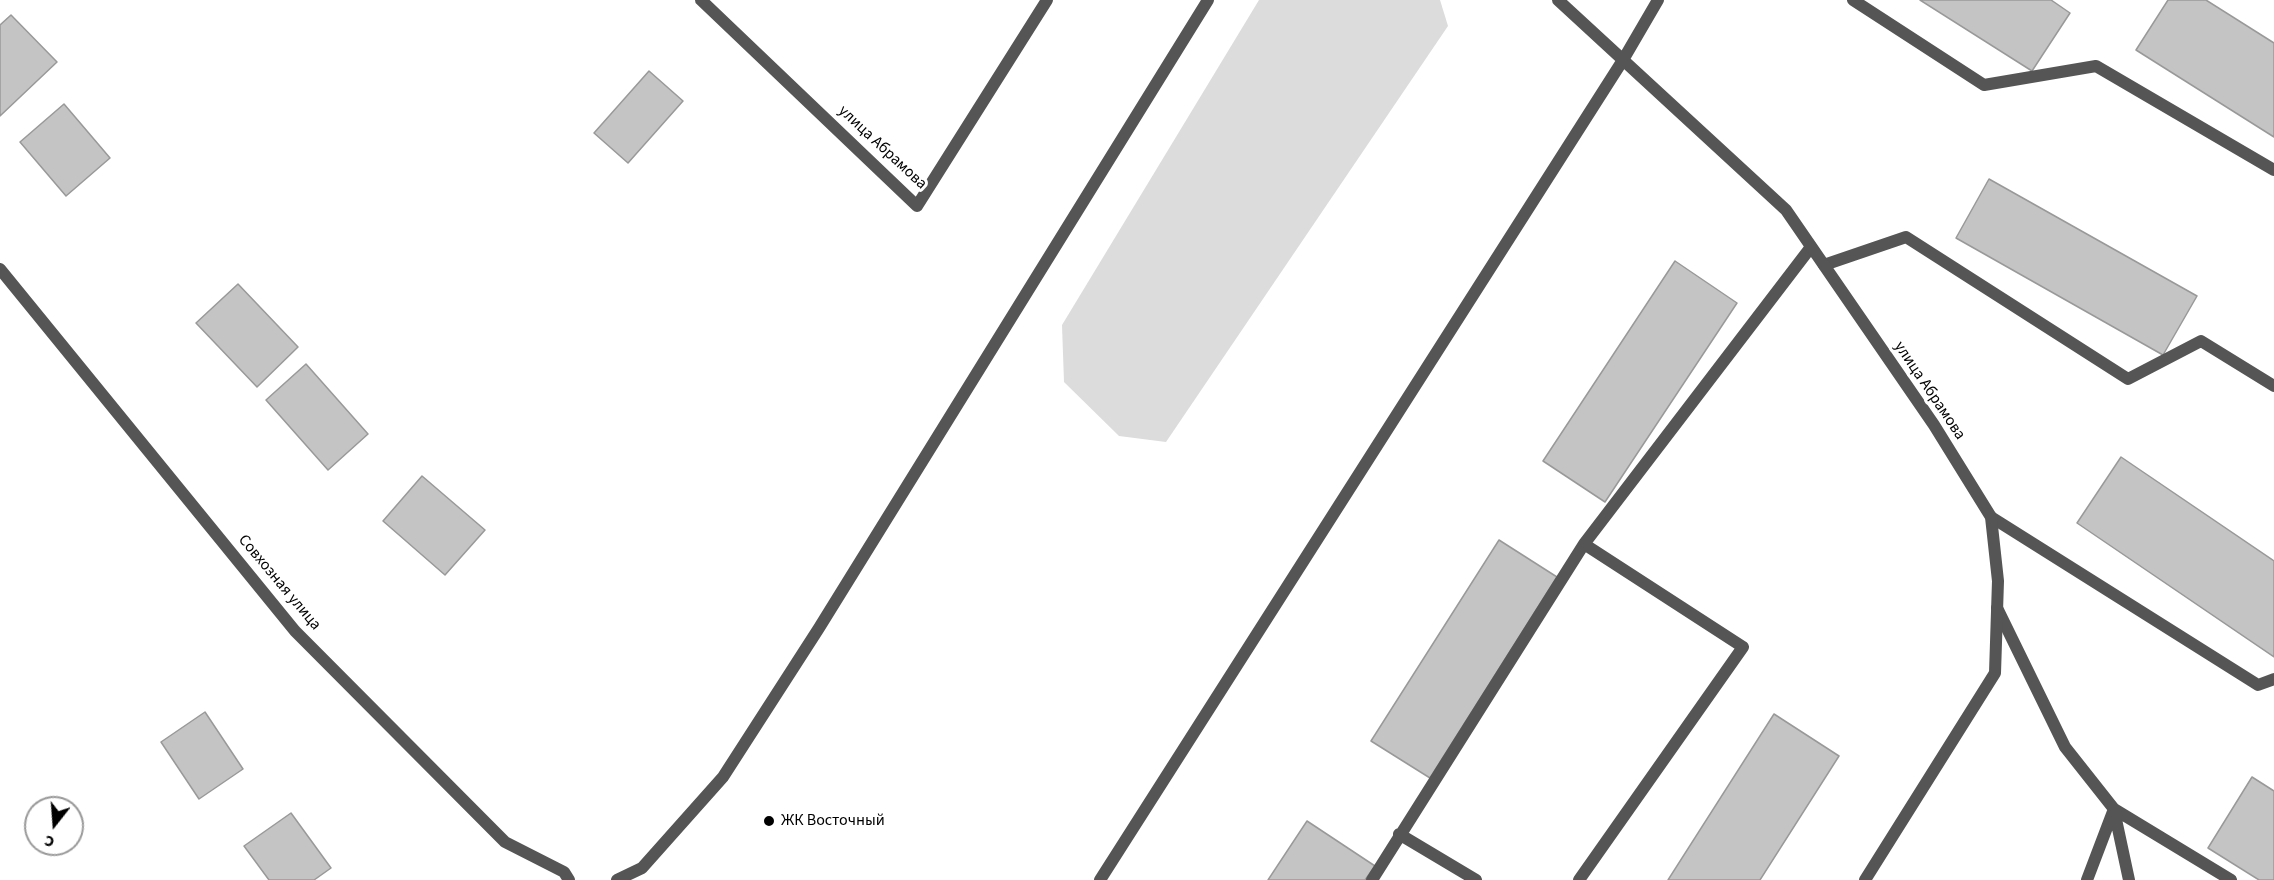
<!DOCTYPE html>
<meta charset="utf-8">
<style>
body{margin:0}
#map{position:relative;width:2274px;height:880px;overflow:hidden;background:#fff;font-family:"Source Sans 3",sans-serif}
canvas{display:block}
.north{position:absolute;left:24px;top:796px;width:60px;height:60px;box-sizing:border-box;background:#fff;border:2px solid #999;border-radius:50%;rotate:197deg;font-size:16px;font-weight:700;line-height:24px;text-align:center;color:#000}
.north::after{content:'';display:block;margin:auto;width:21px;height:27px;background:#000;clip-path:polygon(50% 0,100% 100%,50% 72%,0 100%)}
</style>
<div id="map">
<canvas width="2274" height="880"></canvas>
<div class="north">С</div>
</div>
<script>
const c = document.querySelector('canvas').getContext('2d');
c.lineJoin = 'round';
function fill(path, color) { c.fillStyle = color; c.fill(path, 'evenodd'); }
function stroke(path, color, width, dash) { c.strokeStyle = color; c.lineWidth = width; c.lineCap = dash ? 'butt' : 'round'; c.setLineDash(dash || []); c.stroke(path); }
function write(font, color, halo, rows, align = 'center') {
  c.font = font + ' "Source Sans 3",sans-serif'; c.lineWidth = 6; c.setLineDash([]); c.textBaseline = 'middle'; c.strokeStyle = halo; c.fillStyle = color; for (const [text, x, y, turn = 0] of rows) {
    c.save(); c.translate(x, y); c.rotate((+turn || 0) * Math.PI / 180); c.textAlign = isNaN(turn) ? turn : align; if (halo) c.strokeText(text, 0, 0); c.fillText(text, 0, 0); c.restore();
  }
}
const green = new Path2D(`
 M1259,0H1440L1448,26L1166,442L1119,436L1064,382L1062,325Z`);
const building = new Path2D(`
 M1920,0H2051L2070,13L2032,71Z
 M2168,0H2206L2274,43V137L2136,50Z
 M11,15L57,62L0,116V25Z
 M649,71L683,101L628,163L594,133Z
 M64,104L110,158L66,196L20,142Z
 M1989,179L2197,296L2163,355L1956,238Z
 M1675,261L1737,303L1605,502L1543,461Z
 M238,284L298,347L257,387L196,323Z
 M306,364L368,434L328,470L266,400Z
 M2121,457L2274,561V657L2077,523Z
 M422,476L485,530L445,575L383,521Z
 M1499,540L1557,577L1430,778L1371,741Z
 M205,712L243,769L199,799L161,742Z
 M1774,714L1839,756L1760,880H1668Z
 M2252,777L2274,791V880H2259L2208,848Z
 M291,813L331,868L314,880H269L244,846Z
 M1307,821L1375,866L1365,880H1268Z`);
const lane = new Path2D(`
 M1853,0L1984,85L2096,66L2274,170
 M1824,265L1906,237L2128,379L2201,341L2274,386
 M1991,517L2258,685L2274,679
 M1997,608L2065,747L2114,809L2231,880
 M2114,810L2129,880
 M1399,834L1476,880
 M1372,880L1584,544L1811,247
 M1579,880L1743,647L1584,544
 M2087,880L2114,809`);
const street = new Path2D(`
 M701,0L917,206L1047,0
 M1558,0L1786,210L1934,425L1991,517L1998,581L1995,673L1865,880
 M0,269L295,631L505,842L564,872L569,880
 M617,880L642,868L723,777L819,628L1208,0
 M1100,880L1623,60L1658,0`);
const markers = [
 [769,821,6,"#000"]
];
const streetNames = [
 ["улица Абрамова",882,148,43],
 ["улица Абрамова",1929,391,56],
 ["Совхозная улица",279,583,50]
];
const poiNames = [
 ["ЖК Восточный",781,821]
];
fill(green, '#dcdcdc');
fill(building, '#c4c4c4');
stroke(building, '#999', 1.5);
stroke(lane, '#555', 12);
stroke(street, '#555', 12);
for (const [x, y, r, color] of markers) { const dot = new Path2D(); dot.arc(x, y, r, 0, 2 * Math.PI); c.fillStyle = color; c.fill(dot); stroke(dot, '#fff', 2); }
write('16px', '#000', '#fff', streetNames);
write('16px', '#000', '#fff', poiNames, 'left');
</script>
